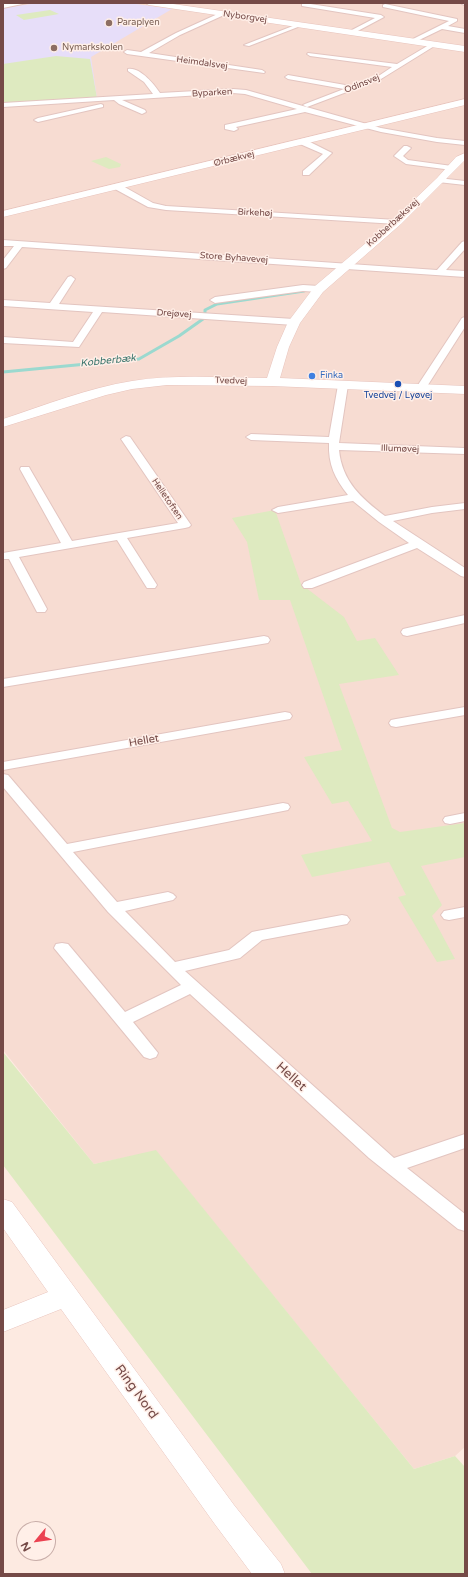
<!DOCTYPE html>
<meta charset="utf-8">
<style>
body{margin:0}
#map{position:relative;width:468px;height:1577px;overflow:hidden;background:#fdeae1;font-family:"Varela Round",sans-serif}
canvas{display:block}
.frame{position:absolute;inset:0;border:4px solid #754a47;pointer-events:none}
.north{position:absolute;left:16px;top:1521px;width:40px;height:40px;box-sizing:border-box;background:#ffefe8;border:1px solid #c8ada8;border-radius:50%;rotate:241deg;font-size:11px;font-weight:700;line-height:16px;text-align:center;color:#754a47}
.north::after{content:'';display:block;margin:auto;width:14px;height:18px;background:#eb4251;clip-path:polygon(50% 0,100% 100%,50% 72%,0 100%)}
</style>
<div id="map">
<canvas width="468" height="1577"></canvas>
<div class="frame"></div>
<div class="north">N</div>
</div>
<script>
const c = document.querySelector('canvas').getContext('2d');
c.lineJoin = 'round';
function fill(path, color) { c.fillStyle = color; c.fill(path, 'evenodd'); }
function stroke(path, color, width, dash) { c.strokeStyle = color; c.lineWidth = width; c.lineCap = dash ? 'butt' : 'round'; c.setLineDash(dash || []); c.stroke(path); }
function write(font, color, halo, rows, align = 'center') {
  c.font = font + ' "Varela Round",sans-serif'; c.lineWidth = 3; c.setLineDash([]); c.textBaseline = 'middle'; c.strokeStyle = halo; c.fillStyle = color; for (const [text, x, y, turn = 0] of rows) {
    c.save(); c.translate(x, y); c.rotate((+turn || 0) * Math.PI / 180); c.textAlign = isNaN(turn) ? turn : align; if (halo) c.strokeText(text, 0, 0); c.fillText(text, 0, 0); c.restore();
  }
}
const residential = new Path2D(`
 M3,3H465V1447L455,1456L414,1469L156,1151L94,1164L3,1050Z`);
const education = new Path2D(`
 M38,3H129L172,9L91,57L97,98L3,103V8Z`);
const green = new Path2D(`
 M50,10L59,14L24,20L16,15Z
 M56,56L90,59L97,98L3,103V64Z
 M106,157L121,164L120,167L109,169L91,161Z
 M275,510L301,584L344,617L357,641L375,638L399,675L339,684L392,828L400,832L465,823V857L421,866L442,905L432,916L455,959L437,962L398,897L406,895L389,862L312,877L301,855L372,841L348,801L332,804L304,757L342,750L290,600H259L247,542L232,518Z
 M3,1052L94,1164L156,1150L414,1469L455,1456L465,1467V1574H312L3,1165Z`);
const stream = new Path2D(`
 M205,313V310L217,304L304,291
 M3,372L139,359L179,336L203,319`);
const street = new Path2D(`
 M11,3H27L3,8V4Z
 M304,3L381,15L384,17L352,34L350,33V31L375,18L302,6V4Z
 M461,3H465V5L462,4Z
 M385,4L457,19V21L448,26L465,29V33L442,29L415,42H411V40L449,21L383,7V5Z
 M222,12L224,13V15L180,35L149,53L262,70L265,72L264,73L127,54L124,52L127,50L141,52L176,33Z
 M298,24L303,25L249,46L244,45Z
 M434,42L437,44L436,45L381,79L307,107L303,105L305,104L344,89L288,79L285,77L288,75L351,86L377,77L392,67L310,56L307,54L308,53L397,64Z
 M128,69C140,67 154,84 160,93L233,89L246,90L381,128L437,138L465,141V145L437,142L381,132L305,112L236,127L238,129L234,131L225,129V125L297,109L245,94L233,93L122,100L145,110L146,112L142,114L119,104L114,100L3,107V103L153,94L144,82L128,71Z
 M101,104L103,105V107L38,122L34,120L38,118Z
 M300,140H306L332,153L309,175H303V171L323,154L300,144Z
 M404,146H407L411,148L403,156L408,160L452,166L456,168L452,170L406,164L394,156Z
 M438,178L465,181V185L438,182Z
 M115,185H121L153,203L166,206L397,220L401,222L397,224L166,210L148,207L115,189Z
 M3,240L437,270L462,242L465,241V249L446,270L465,271V277L22,247L6,268L3,269V260L14,246H3Z
 M71,276L75,279L59,304L294,319L299,322L294,325L102,312L79,347L3,343V337L73,342L93,312L3,306V300L50,303L68,277Z
 M303,285L319,286L323,289L319,292L303,291L215,303L210,300L215,297Z
 M465,317V327L426,388L421,391L417,390L416,388L462,318Z
 M343,382L348,385L339,443L465,448V454L339,450C342,481 361,498 385,516L432,507L465,503V509L432,513L393,521L465,568V577L461,576L417,548L312,588H304L302,585L304,582L409,543L379,522L353,501L278,513L272,510L278,507L348,495C335,479 328,464 329,443L251,440L246,437L251,434L329,437L338,385Z
 M126,436L130,437L191,525L189,527L185,528L127,538L157,585L155,588H147L117,540L19,557L47,609L45,612H37L9,559H3V553L61,543L20,469L21,467H29L30,469L72,541L178,523L121,439Z
 M465,615V623L407,636L403,635L401,632L403,629Z
 M264,636L268,637L270,640L268,643L3,687V679Z
 M465,707V715L396,727L391,726L389,723L391,720L396,719Z
 M285,712L290,713L292,716L290,719L3,770V762Z
 M3,774L8,775L67,844L283,803L288,804L290,807L288,810L283,811L73,852L117,902L168,892L173,894L176,897L173,900L125,911L175,962L229,950L252,932L257,931L342,915L347,916L350,920L347,924L262,940L240,958L185,971L394,1158L465,1134V1148L407,1168L465,1214V1231L458,1229L369,1158L190,994L133,1022L158,1053L156,1057L150,1059L144,1057L54,948L56,944L62,943L68,944L125,1012L181,985L108,912L3,787Z
 M465,813V821L450,824L445,823L443,820L445,817Z
 M465,907V917L449,920L444,919L441,915L444,911Z`);
const secondary = new Path2D(`
 M145,3H166L465,46V52L149,5Z
 M465,99V105L3,217V211Z
 M465,153V160L401,224L323,292L300,323L289,347L280,378L465,386V394L272,386L167,385L132,389L106,395L3,427V419C45,405 88,388 132,381C176,374 222,378 267,378L277,347L288,322L315,286L393,220L437,178L456,157Z
 M3,1199L12,1202L234,1505L281,1564L285,1574H252L214,1523L61,1309L3,1332V1310L48,1292L3,1228Z`);
const markers = [
 [109,23,4,"#8d6e63"],
 [54,48,4,"#8d6e63"],
 [312,376,4,"#3f7fe0"],
 [398,384,4,"#1a4fb4"]
];
const farStreetnames = [
 ["Nyborgvej",245,17,8],
 ["Heimdalsvej",202,63,8],
 ["Odinsvej",362,84,-22],
 ["Byparken",212,93,-3],
 ["Ørbækvej",234,159,-14],
 ["Birkehøj",255,213,3],
 ["Kobberbæksvej",393,223,-42],
 ["Store Byhavevej",234,258,4],
 ["Drejøvej",174,314,4],
 ["Tvedvej",231,381,2],
 ["Illumøvej",400,449,2],
 ["Helletoften",167,499,56]
];
const farEducationnames = [
 ["Paraplyen",117,23],
 ["Nymarkskolen",62,48]
];
const farShopnames = [
 ["Finka",320,376]
];
const farTransitnames = [
 ["Tvedvej / Lyøvej",398,396]
];
const farWaternames = [
 ["Kobberbæk",108,361,-6]
];
const streetNames = [
 ["Hellet",144,741,-10]
];
const nearStreetnames = [
 ["Hellet",291,1077,42],
 ["Ring Nord",136,1392,54]
];
fill(residential, '#f7dcd2');
fill(education, '#e7def9');
fill(green, '#deeac0');
stroke(stream, '#9bd9cf', 3);
stroke(street, '#e3c5c0', 2);
stroke(secondary, '#e8c4bd', 1);
fill(street, '#fff');
fill(secondary, '#fff');
for (const [x, y, r, color] of markers) { const dot = new Path2D(); dot.arc(x, y, r, 0, 2 * Math.PI); c.fillStyle = color; c.fill(dot); stroke(dot, '#ffefe8', 1.5); }
write('9px', '#754a47', '#ffefe8', farStreetnames);
write('9px', '#785e54', '#ffefe8', farEducationnames, 'left');
write('9px', '#366cbe', '#ffefe8', farShopnames, 'left');
write('9px', '#164399', '#ffefe8', farTransitnames);
write('italic 10px', '#38746b', '#ffefe8', farWaternames);
write('11px', '#754a47', '#ffefe8', streetNames);
write('13px', '#754a47', '#ffefe8', nearStreetnames);
</script>
